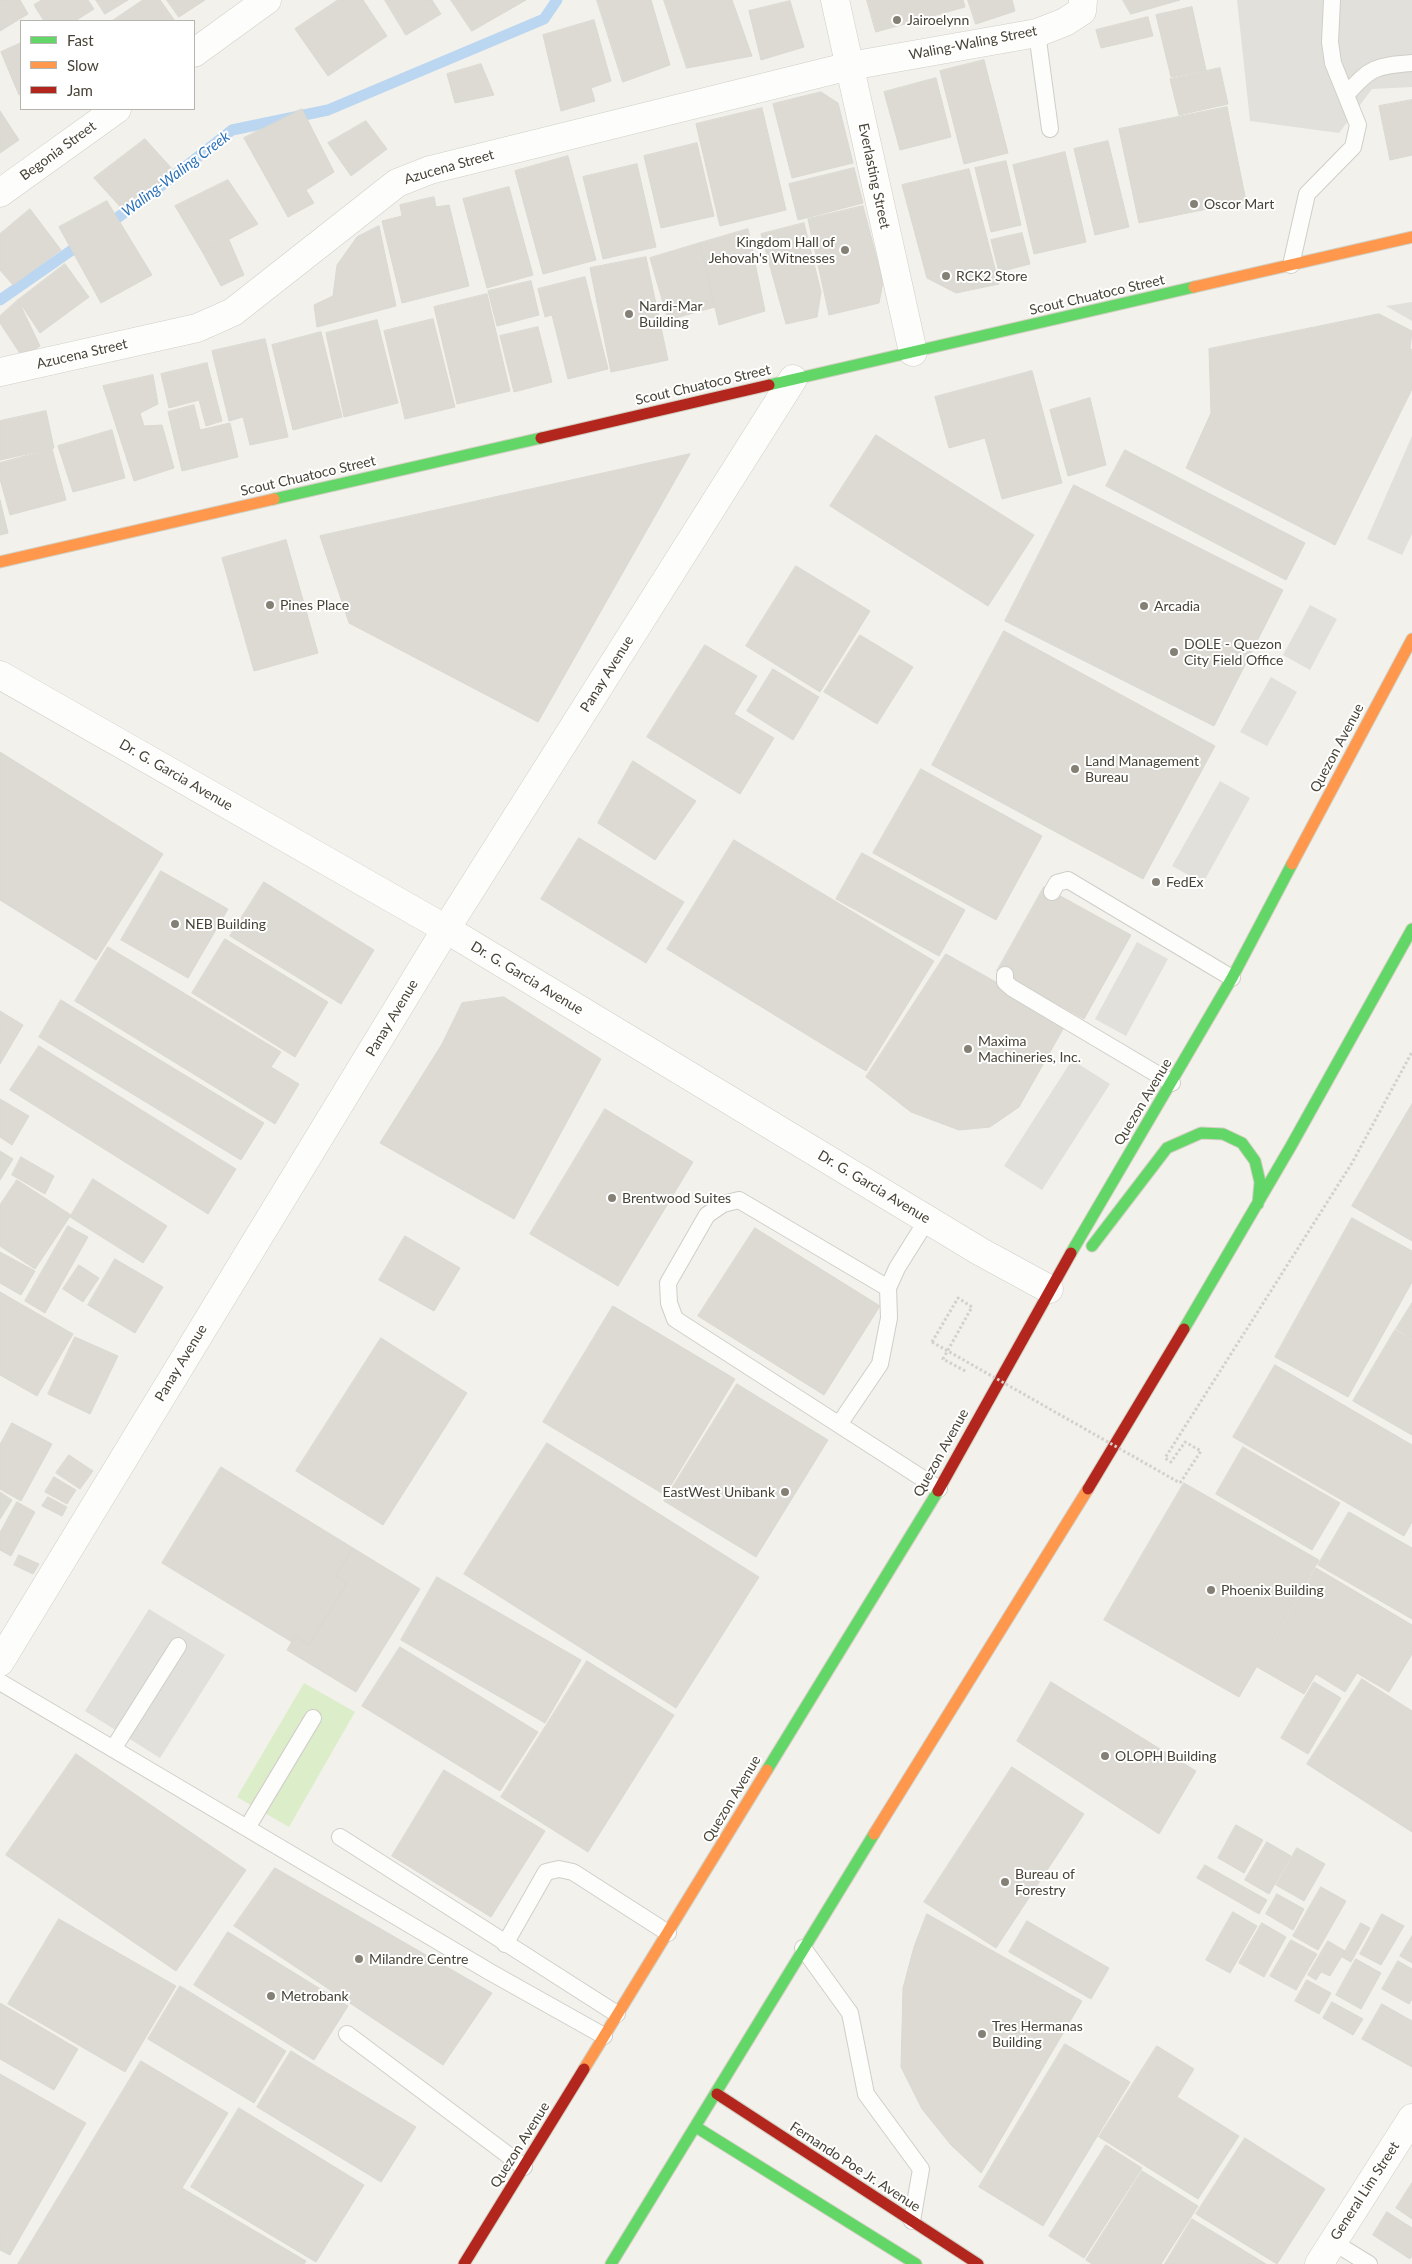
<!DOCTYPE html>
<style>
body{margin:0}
#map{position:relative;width:1412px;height:2264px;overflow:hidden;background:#f2f1eb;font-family:Lato,sans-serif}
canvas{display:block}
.legend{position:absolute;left:20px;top:20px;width:175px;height:90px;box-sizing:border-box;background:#fff;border:1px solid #b6b4af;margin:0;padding:6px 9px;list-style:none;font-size:15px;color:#484336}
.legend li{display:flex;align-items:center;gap:10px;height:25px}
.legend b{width:25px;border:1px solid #b6b4af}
</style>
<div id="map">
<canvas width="1412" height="2264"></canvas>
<ul class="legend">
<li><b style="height:6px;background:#63d668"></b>Fast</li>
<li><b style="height:6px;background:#ff974d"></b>Slow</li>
<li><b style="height:6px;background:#b3261e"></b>Jam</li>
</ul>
</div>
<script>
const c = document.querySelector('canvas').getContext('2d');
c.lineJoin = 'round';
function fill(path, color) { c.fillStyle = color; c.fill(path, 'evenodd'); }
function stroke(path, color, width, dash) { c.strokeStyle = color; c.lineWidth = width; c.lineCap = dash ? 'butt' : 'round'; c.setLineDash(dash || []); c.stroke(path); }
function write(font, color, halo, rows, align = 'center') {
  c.font = font + ' Lato,sans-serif'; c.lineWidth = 4; c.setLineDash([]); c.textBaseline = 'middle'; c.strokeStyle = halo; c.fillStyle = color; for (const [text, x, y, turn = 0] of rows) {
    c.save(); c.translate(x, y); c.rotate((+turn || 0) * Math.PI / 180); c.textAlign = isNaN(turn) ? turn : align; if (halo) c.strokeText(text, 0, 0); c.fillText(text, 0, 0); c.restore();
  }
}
const green = new Path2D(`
 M304,1683L355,1712L289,1827L237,1797Z`);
const parking = new Path2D(`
 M1237,0H1412V87L1372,89L1339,133L1250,121Z
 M1412,302V321L1386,306Z
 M1412,436V534L1402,555L1367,539Z
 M1310,605L1337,619L1310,670L1283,655Z
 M1271,677L1297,692L1267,746L1240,732Z
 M1220,781L1250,798L1203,883L1172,866Z
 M1137,942L1168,959L1126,1036L1095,1019Z
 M1072,1060L1110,1084L1042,1190L1004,1166Z
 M149,1609L225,1655L160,1758L85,1711Z`);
const stream = new Path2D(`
 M106,226L157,189L232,130L328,110L544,19L557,0
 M0,300L85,241`);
const building = new Path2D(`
 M0,0H20L28,14L0,31Z
 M42,0H88L94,9L75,21H44L34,5Z
 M96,0H128L105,14Z
 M143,0H160L175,21H112Z
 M167,0H205L179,17Z
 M338,0H363L387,36L328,76L295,29Z
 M385,0H432L441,14L406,35Z
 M451,0H526L472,31Z
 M597,0H651L670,65L623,82Z
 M664,0H732L752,56L687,68Z
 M867,0H963L965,7L876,32Z
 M968,0H1012L1015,11L976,24Z
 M1123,0H1180L1131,14Z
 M790,1L804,47L761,60L749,11Z
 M1192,7L1206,70L1171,77L1156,15Z
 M1148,17L1153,36L1101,48L1096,30Z
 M594,20L611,81L591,88L595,101L561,111L543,35Z
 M21,43V94L19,95L1,52Z
 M984,60L1008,153L964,164L940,71Z
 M481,64L494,95L455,103L447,74Z
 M1220,68L1228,104L1179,115L1170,79Z
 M936,78L951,137L900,150L884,92Z
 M821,92L838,103L853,163L792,178L773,104Z
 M1412,100V155L1390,160L1379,106Z
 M1227,107L1246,201L1139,223L1119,129Z
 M762,108L786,210L720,226L696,124Z
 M302,109L334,172L306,190L314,203L288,217L244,138Z
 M0,111L19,140L0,153Z
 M366,121L387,149L351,176L328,143Z
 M145,139L174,171L126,213L94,178Z
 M1108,141L1129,227L1095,235L1074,149Z
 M697,143L714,216L661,228L644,156Z
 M1065,152L1086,242L1034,254L1013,165Z
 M568,156L596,260L543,274L515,171Z
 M1006,161L1021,225L991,232L975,168Z
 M637,164L656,247L603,259L583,177Z
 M854,168L863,203L798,220L789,184Z
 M969,169L999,284L956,293L927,278L902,185Z
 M228,180L258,224L203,253L175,206Z
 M509,187L533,275L487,288L463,199Z
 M434,197L436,207L449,205L469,286L402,303L382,221L402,216L400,205Z
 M107,201L152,275L101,303L59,227Z
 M863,206L883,282L879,303L829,315L808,219Z
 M30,209L61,250L13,285L0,270V234Z
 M804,223L821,292L817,317L786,324L761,234Z
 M379,226L396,306L317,327L314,305L333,296L337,265L357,237Z
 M748,229L765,311L719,325L700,243Z
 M1022,233L1030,264L999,272L991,240Z
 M229,240L244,275L221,286L203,253Z
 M700,243L715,307L668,320L650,258Z
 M646,257L668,360L611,372L590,268Z
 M65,264L89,297L40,333L18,300Z
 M585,277L608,369L568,379L552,315L545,317L538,289Z
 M531,281L539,315L497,326L488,291Z
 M487,294L510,391L457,404L434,307Z
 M18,300L40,346L23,358L0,323V316Z
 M1379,314L1412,331L1410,348L1412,350V389L1335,545L1186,468L1211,413L1209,349Z
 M433,319L455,407L405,419L384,331Z
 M377,320L398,403L344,417L326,333Z
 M538,327L552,382L514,392L500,336Z
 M321,332L342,417L293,430L272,345Z
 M265,339L288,437L250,445L243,417L229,421L212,351Z
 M207,363L222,421L206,426L199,400L169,408L161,374Z
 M1032,371L1062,483L1002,499L985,438L949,448L935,397Z
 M153,375L158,404L140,413L144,426L162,425L174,468L134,481L103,386Z
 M1090,398L1106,465L1068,476L1050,410Z
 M194,405L200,430L230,423L238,457L182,471L168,412Z
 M46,411L54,448L0,460V421Z
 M112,430L125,478L73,492L58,446Z
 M876,435L1034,535L988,606L830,506Z
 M52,449L66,500L10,515L0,479V463Z
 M1125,450L1305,543L1286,580L1106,486Z
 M690,454L538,722L349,623L320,536Z
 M1074,485L1283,590L1214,726L1005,621Z
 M0,500L8,533L0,535Z
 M286,540L318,653L254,671L222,558Z
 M796,566L870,611L820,692L746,646Z
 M1004,631L1215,746L1143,879L932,765Z
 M860,635L913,667L877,724L824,692Z
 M705,645L757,676L734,714L774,738L740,794L647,737Z
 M773,669L819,697L793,740L747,711Z
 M0,752L163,854L96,960L0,900Z
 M633,761L696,801L655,860L598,823Z
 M921,769L1042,836L996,920L873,853Z
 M579,838L684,902L646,963L541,899Z
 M734,840L934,961L866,1071L667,949Z
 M862,853L965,910L939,956L836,899Z
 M161,871L228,909L188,978L121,940Z
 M264,882L374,950L341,1004L230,936Z
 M1044,887L1131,935L1084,1019L997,971Z
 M225,939L328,1002L295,1057L192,993Z
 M108,947L281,1052L271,1067L299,1084L275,1124L75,1001Z
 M946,954L1067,1022L1019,1107L990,1127L959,1130L911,1112L866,1077Z
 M504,997L601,1059L514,1219L380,1143L442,1044L462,1003Z
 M61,1000L264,1123L241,1160L39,1037Z
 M0,1011L23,1025L0,1064Z
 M39,1046L236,1169L208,1214L10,1090Z
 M0,1099L29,1116L12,1145L0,1137Z
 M1412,1104V1241L1352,1206Z
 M605,1109L693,1162L618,1286L530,1234Z
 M0,1151L13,1159L0,1180Z
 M21,1157L54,1176L45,1194L12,1175Z
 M93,1179L167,1226L143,1263L70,1217Z
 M17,1180L71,1215L35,1269L0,1246V1205Z
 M1352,1218L1412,1251V1282L1348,1397L1275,1357Z
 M68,1226L88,1237L45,1313L25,1301Z
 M755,1228L880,1306L824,1395L698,1316Z
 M405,1236L460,1268L434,1311L379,1280Z
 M0,1252L35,1271L21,1295L0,1283Z
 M115,1259L163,1287L135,1333L88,1305Z
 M79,1265L99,1278L83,1302L63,1289Z
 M0,1292L73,1334L37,1396L0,1375Z
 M1412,1303V1339L1396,1329Z
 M613,1306L735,1379L665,1495L543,1422Z
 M1395,1330L1412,1340V1435L1353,1401Z
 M75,1337L118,1356L90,1414L48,1394Z
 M381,1338L467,1393L383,1525L296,1471Z
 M1275,1365L1412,1445V1522L1404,1536L1233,1437Z
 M737,1384L828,1440L756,1557L664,1501Z
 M12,1423L52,1444L21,1501L0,1489V1445Z
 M547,1443L759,1577L676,1708L464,1574Z
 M1243,1447L1340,1503L1312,1550L1216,1494Z
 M69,1455L93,1471L80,1489L56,1473Z
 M221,1467L353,1548L336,1576L347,1583L309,1645L295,1636L292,1642L162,1563Z
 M54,1477L76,1490L67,1504L45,1492Z
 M1184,1483L1319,1560L1239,1697L1104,1620Z
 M0,1492L12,1500L0,1519Z
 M48,1497L67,1507L62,1516L42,1506Z
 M17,1502L35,1512L11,1556L0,1550V1533Z
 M1349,1512L1412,1548V1619L1318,1565Z
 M353,1548L420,1589L356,1692L287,1650L295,1636L309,1645L347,1583L336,1576Z
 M19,1555L39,1564L33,1574L14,1565Z
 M1316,1568L1412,1625V1654L1389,1692L1357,1673L1345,1692L1316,1674L1304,1694L1257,1667Z
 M437,1577L581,1660L545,1723L401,1640Z
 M400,1647L538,1732L500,1791L362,1706Z
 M587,1661L674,1715L588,1852L501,1797Z
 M1362,1679L1412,1711V1832L1307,1764Z
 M1051,1682L1196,1771L1159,1834L1017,1741Z
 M1314,1682L1341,1698L1308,1754L1281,1738Z
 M76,1754L246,1870L176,1971L6,1855Z
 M1012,1767L1084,1814L996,1948L924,1902Z
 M444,1770L545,1831L491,1917L392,1856Z
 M1236,1825L1263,1840L1244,1873L1218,1858Z
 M1267,1842L1291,1856L1269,1894L1245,1880Z
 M1297,1848L1325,1864L1304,1901L1276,1885Z
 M1205,1865L1267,1900L1259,1914L1197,1878Z
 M275,1868L492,1993L443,2065L234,1926Z
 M1321,1887L1346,1901L1318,1950L1293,1936Z
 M1277,1894L1304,1909L1293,1930L1266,1914Z
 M1233,1912L1257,1926L1230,1973L1206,1960Z
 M927,1914L1082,2001L981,2173L951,2145L922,2109L901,2067L903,1988L914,1947Z
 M1382,1914L1404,1926L1381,1965L1360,1954Z
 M59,1919L176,1986L125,2072L8,2004Z
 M1027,1921L1109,1968L1091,1999L1009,1952Z
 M1262,1923L1286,1937L1264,1977L1239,1963Z
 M1361,1923L1370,1928L1351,1962L1342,1957Z
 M228,1932L348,2006L314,2060L194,1985Z
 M1412,1936V1963L1400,1956Z
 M1291,1940L1317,1954L1296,1990L1270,1976Z
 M1328,1941L1345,1951L1330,1976L1321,1972L1316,1980L1308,1975Z
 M1356,1959L1381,1973L1361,2009L1336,1995Z
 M1398,1961L1412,1969V1999L1409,2004L1382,1989Z
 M1307,1980L1331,1993L1319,2014L1295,2001Z
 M180,1986L286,2051L254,2103L148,2039Z
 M1332,2002L1363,2019L1353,2035L1323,2018Z
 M0,2003L78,2049L54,2090L0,2059Z
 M1382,2004L1412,2021V2067L1362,2039Z
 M1065,2044L1130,2082L1043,2226L979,2187Z
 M1157,2046L1194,2069L1177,2097L1239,2136L1198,2199L1099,2137Z
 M291,2051L416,2127L381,2182L257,2107Z
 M141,2061L228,2113L182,2188L306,2261L304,2264H18Z
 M0,2074L86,2123L10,2255L0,2250Z
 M239,2108L364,2185L316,2262L191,2187Z
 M1245,2138L1325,2189L1277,2264L1196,2214Z
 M1106,2145L1142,2168L1084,2258L1049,2236Z
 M1142,2171L1198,2206L1161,2264H1092L1086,2260Z
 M1412,2183V2219L1396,2208Z
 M1387,2212L1412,2228V2255L1410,2259L1373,2235Z
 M1192,2219L1266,2264H1165Z`);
const path = new Path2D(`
 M932,1342L958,1298L972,1307L943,1359L967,1372
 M1180,1483L1201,1451L1185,1442L1171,1462L1165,1458L1352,1163L1412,1052`);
const lane = new Path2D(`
 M1037,33L1050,129
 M1346,95C1370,67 1376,66 1412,63
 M1291,265L1307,194L1353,147L1358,125L1333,63L1330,42L1332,0
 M1052,892L1057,883L1068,880L1232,978
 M1005,975V982L1012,988L1172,1083
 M888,1288L739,1200L723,1204L707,1215L668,1283L669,1303L675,1319L939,1489
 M840,1423L880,1364L889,1318L888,1288L897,1268L927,1220
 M0,1682L490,1972L604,2036
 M113,1749L178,1646
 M247,1828L313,1718
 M340,1837L617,2014
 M505,1944L546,1872L559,1869L573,1872L668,1933
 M803,1948L850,2013L866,2094L921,2169L912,2221
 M347,2034L524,2167
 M1333,2242L1369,2264`);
const street = new Path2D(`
 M835,0L913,352
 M194,53L267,0
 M0,193L117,109
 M0,372L197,328L233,312L397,183L430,170L850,66L1037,33L1065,22L1082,11L1083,0
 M0,675L446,929L981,1252L1049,1289
 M0,1662L446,929L793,379
 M1319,2264L1412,2118`);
const fast = new Path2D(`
 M769,385L1194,287
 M274,499L541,438
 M1092,1246L1167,1148L1201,1133L1223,1134L1242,1143L1255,1161L1260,1182L1258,1204
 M1071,1253L1232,978L1292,864
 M1184,1329L1291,1146L1412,929
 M767,1770L938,1491
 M696,2127L916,2264
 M611,2264L874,1834`);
const slow = new Path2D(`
 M1194,287L1412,237
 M0,562L274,499
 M1292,864L1412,639
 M874,1834L1088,1489
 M584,2069L767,1770`);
const jam = new Path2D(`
 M541,438L769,385
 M1088,1489L1184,1329
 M938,1491L1071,1253
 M717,2094L978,2264
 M464,2264L584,2069`);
const pathBridge = new Path2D(`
 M932,1342L1180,1483`);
const markers = [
 [897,20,5,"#848075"],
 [1194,204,5,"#848075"],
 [845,250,5,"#848075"],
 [946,276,5,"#848075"],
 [629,314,5,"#848075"],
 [270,605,5,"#848075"],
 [1144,606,5,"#848075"],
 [1174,652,5,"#848075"],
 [1075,769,5,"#848075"],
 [1156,882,5,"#848075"],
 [175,924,5,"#848075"],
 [968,1049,5,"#848075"],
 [612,1198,5,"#848075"],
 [785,1492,5,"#848075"],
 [1211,1590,5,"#848075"],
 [1105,1756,5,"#848075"],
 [1005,1882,5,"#848075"],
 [359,1959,5,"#848075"],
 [271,1996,5,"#848075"],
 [982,2034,5,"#848075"]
];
const poiNames = [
 ["Jairoelynn",907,20],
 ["Oscor Mart",1204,204],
 ["Kingdom Hall of",835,242,"right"],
 ["Jehovah's Witnesses",835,258,"right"],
 ["RCK2 Store",956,276],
 ["Nardi-Mar",639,306],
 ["Building",639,322],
 ["Pines Place",280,605],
 ["Arcadia",1154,606],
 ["DOLE - Quezon",1184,644],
 ["City Field Office",1184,660],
 ["Land Management",1085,761],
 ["Bureau",1085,777],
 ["FedEx",1166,882],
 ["NEB Building",185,924],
 ["Maxima",978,1041],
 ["Machineries, Inc.",978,1057],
 ["Brentwood Suites",622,1198],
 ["EastWest Unibank",775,1492,"right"],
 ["Phoenix Building",1221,1590],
 ["OLOPH Building",1115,1756],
 ["Bureau of",1015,1874],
 ["Forestry",1015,1890],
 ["Milandre Centre",369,1959],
 ["Metrobank",281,1996],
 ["Tres Hermanas",992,2026],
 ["Building",992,2042]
];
const streetNames = [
 ["Waling-Waling Street",973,43,-11],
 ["Begonia Street",58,151,-36],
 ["Azucena Street",449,167,-16],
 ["Everlasting Street",874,176,78],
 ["Scout Chuatoco Street",1097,295,-13],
 ["Azucena Street",82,354,-13],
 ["Scout Chuatoco Street",703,385,-13],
 ["Scout Chuatoco Street",308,476,-13],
 ["Panay Avenue",607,674,-58],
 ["Quezon Avenue",1337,748,-62],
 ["Dr. G. Garcia Avenue",176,775,30],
 ["Dr. G. Garcia Avenue",527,978,31],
 ["Panay Avenue",392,1018,-59],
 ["Quezon Avenue",1143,1102,-59],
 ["Dr. G. Garcia Avenue",874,1187,31],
 ["Panay Avenue",181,1363,-59],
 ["Quezon Avenue",941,1453,-61],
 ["Quezon Avenue",732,1799,-59],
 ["Quezon Avenue",520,2145,-58],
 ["Fernando Poe Jr. Avenue",855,2167,33],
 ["General Lim Street",1365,2191,-57]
];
const waterNames = [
 ["Waling-Waling Creek",176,174,-37]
];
fill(green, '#dcedca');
fill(parking, '#e1e0da');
stroke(stream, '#bad6f1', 11);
fill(building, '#dcdad3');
stroke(building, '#dad8d1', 1);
stroke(lane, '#d0cec8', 18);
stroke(street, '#d0cec8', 29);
stroke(fast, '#d2cfc2', 13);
stroke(slow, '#d2cfc2', 13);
stroke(jam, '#d2cfc2', 13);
stroke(path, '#d2d1ca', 3, [2.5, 2.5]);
stroke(lane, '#fdfdfc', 16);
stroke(street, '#fdfdfc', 28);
stroke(fast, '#63d668', 11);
stroke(slow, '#ff974d', 11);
stroke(jam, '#b3261e', 11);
stroke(pathBridge, '#d2d1ca', 3, [2.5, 2.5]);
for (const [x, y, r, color] of markers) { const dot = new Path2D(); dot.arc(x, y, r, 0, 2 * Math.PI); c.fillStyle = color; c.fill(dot); stroke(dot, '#fff', 2); }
write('14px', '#484336', '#fff', poiNames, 'left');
write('14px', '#484336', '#fff', streetNames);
write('italic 15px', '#2a70ba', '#fff', waterNames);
</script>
